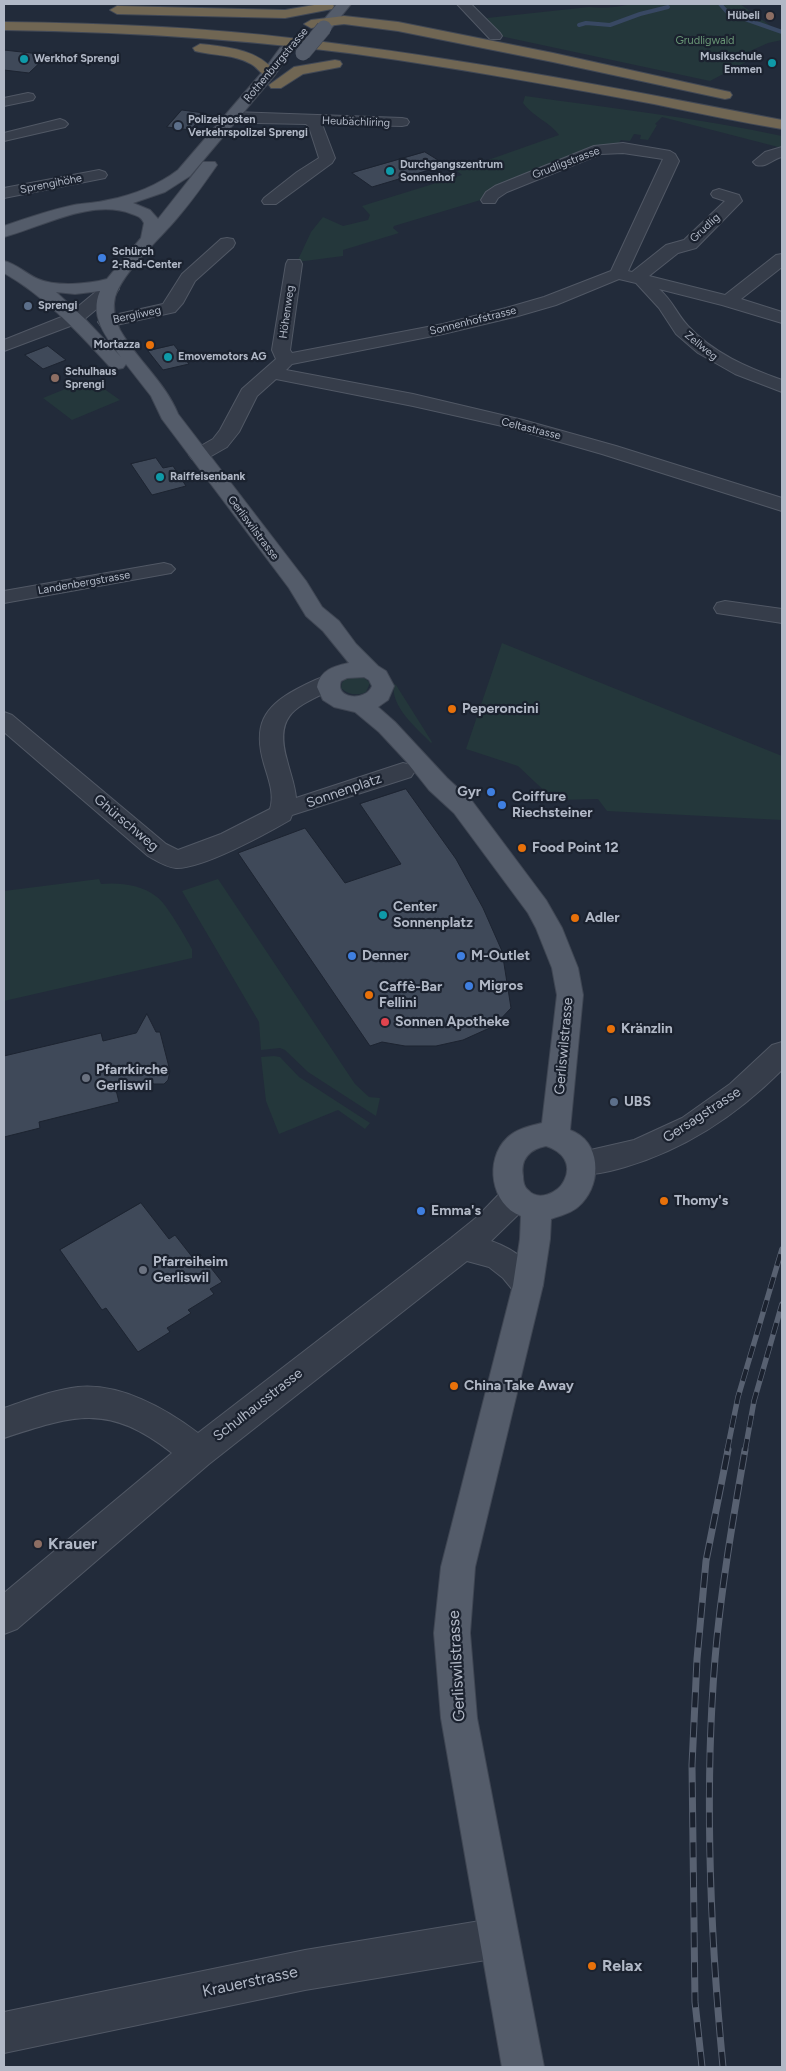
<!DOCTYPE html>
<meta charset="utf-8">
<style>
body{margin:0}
#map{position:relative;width:786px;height:2071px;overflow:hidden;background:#222b3a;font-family:Figtree,sans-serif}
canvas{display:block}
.frame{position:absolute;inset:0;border:5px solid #b1b8c6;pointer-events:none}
</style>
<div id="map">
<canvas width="786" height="2071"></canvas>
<div class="frame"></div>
</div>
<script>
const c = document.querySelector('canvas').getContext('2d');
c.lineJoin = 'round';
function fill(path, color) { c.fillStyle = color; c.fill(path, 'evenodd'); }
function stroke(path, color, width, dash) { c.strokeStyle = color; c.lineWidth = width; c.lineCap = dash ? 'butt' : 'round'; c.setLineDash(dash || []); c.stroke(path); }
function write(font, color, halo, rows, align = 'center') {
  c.font = font + ' Figtree,sans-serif'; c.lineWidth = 4.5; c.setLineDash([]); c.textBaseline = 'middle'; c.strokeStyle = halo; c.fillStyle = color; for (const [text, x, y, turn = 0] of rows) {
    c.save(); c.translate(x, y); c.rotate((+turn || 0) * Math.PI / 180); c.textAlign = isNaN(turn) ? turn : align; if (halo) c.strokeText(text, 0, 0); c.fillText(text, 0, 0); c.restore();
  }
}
const green = new Path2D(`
 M632,4H740L782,34V40L768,43L748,52L746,62L710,81L500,36L487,18L589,7C603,9 618,7 632,4Z
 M525,96C611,108 697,118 782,136V148L662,117L655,124L657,125L648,140L640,139L641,135L634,134L630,141L621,140L617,145L609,144L585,152L484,199L394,226L393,228L399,233L343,250V256L297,262L311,232L323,217L343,226L368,220L370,215L362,206L462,175L457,171L559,135C550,122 533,117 523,103Z
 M90,379L120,400L72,420L43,398Z
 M502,643L782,756V820L607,811L598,799L554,800L518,766L466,749Z
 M362,676L370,683L366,692C358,696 348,695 341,688L342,683L345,679Z
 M394,684L396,685L432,742L431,743C417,728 390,707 394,684Z
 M99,879L101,884C119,882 143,885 157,897C166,903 186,938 192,949V958L4,1001V891Z
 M218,879L355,1084L369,1097L380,1098L376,1116L308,1072L285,1050L280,1048L261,1050L259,1022L182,891Z
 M274,1056L280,1057L299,1077L370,1123L365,1129L338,1110L279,1134L266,1101L261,1057Z`);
const stream = new Path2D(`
 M720,4L728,13L782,32
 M579,25L586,23L610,25L640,14L668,7`);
const building = new Path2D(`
 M4,50L48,55L29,73L4,70Z
 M182,110L204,113L191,130L167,127Z
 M425,152L446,165L372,187L352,173Z
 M174,345L189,364L163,370L148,351Z
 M48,346L66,360L43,369L25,355Z
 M156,458L163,468L173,466L186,486L152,495L131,464Z
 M406,789L456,859L483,908L502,951L511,1008L494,1026L463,1040L436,1046H405L382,1042L370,1046L238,853L305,828L345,883L401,864L360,804Z
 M147,1014L156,1032H160L170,1071L168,1080L164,1084H154L150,1082L116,1090L119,1102L39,1122L40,1128L4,1137V1056L101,1033L103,1041L136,1033Z
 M141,1203L169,1239L175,1235L193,1258L200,1254L222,1282L210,1289L214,1294L188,1310L191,1313L167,1328L170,1332L138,1352L106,1308L102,1310L60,1250Z`);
const minor = new Path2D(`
 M457,4H471L500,33L502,36L500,39H490Z
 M28,93L33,94L35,97L33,100L4,106V98Z
 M233,112L402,118L407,119L409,122L407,125L402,126L322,124L335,158L332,163L276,204H264L262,201L264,198L297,172L319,158L309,127L306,124L257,123L228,119L226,116L228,113Z
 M60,119L65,121L68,124L65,127L4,141V133Z
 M623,143L670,151L675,154L679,161L628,271L632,272L666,245L684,240L725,201L713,197L711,194L713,191L719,189L739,195L742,201L696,248L678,253L649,276L725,295L776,255L782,254V267L741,299L782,312V323L722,305L659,289C673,301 676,313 688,326C713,353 748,368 782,380V392L735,374L698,353L676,334L659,308L636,283L619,279L556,305L518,316L443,334L292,364L286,370L413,394L523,420L616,446L782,498V511L602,454L511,428L413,406L276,379L257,396L239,432L227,447L206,459L199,461L192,459L189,455L192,451L213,439L220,430L242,389L276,359L272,350L286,264L288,260H300L302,264L290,350L292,353L443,324L506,308L544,297L611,271L663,159L623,153L601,154L507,192L498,198L495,203H483L481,200L486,192L495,186L594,146Z
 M782,147V157C772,159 767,168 756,165L753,162L765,152Z
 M99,170L105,172L107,175L105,178L4,198V188Z
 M227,238L233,239L235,243L233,247L195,281L183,303L175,312L107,327L101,326L98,322L101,318L163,304L182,274L221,239Z
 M110,284L116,285L119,289L116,293L81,322L4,351V340L69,314L104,285Z
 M164,563L171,565L175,569L171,573L4,603V591Z
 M725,601L782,609V623L717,613L714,608L717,603Z
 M329,675L337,677L340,682L337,687C300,706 273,711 287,760C290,773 295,785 296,798L403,763L411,765L415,771L411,777L292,815L290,820C266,834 202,869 176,868C166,867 157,861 148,856L4,732V712L12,715L166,844L178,850L221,834L270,809C275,794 268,778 264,764C253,726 263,707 297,689C308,683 318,678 329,675Z
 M782,1042V1070C737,1115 686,1149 625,1167C608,1172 589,1177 573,1172L568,1163L573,1154L634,1140L682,1118L730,1084L772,1045Z
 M515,1186L526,1189L530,1198L526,1207L491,1241C514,1249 533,1263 543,1285L539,1295L528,1299L517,1295L503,1278L489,1267L467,1261L209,1464L17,1629L4,1634V1593L172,1453C108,1403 75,1415 4,1438V1408C28,1400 52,1390 78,1387C120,1383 165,1408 198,1433L451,1238L477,1217L504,1189Z
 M498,1918L512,1924L518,1938L512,1952L498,1958L305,1990L4,2053V2012L305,1950Z`);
const major = new Path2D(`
 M337,4H351L329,31H319L317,28Z
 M293,41L300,45L290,54L274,76L190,176L165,192L133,203L150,210L158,219L203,162H215L217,165C205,182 192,201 178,217C160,239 123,271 115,297C112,309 115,319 120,330C137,360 165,382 178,414L306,581L322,607L339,621L356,644L378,666L386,671L394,686L388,700L378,707L395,722L447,778L472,801L546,900L562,928L578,968L583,995L570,1130C601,1141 602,1182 582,1203C573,1213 562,1215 551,1219L550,1239L543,1285L475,1567L470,1633L477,1718L544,2067H502L441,1718L434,1633L441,1567L513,1285L520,1239L521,1216C491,1205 484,1160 507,1138C516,1129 530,1126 542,1123L557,995L552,968L536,928L528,913L454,813L429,790L406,761L379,732L355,712L334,707L323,700L317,687C320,670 334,666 349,663L323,631L306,616L289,588L162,419L151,396L126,364L123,368L117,369L111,368C78,332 46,297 4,273V261C17,264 26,274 38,279C56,287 89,284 107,279L141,238L144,223C141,217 138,216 132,214C92,198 42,227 4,237V226C27,218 50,210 74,205C85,203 97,203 108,200C134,195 158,185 178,170L264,70L280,48ZM100,291C89,316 106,337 121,357L85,319L56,292L75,294ZM364,677L369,680L372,686C366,702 334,699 341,681L347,678ZM546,1146C562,1151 573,1164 564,1181C558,1193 538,1202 528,1190C524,1187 523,1181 523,1176C520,1159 530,1149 546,1146Z`);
const highway = new Path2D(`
 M320,4H332L334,6L332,9L285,18L117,14L110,10L117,6L285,10Z
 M344,16L398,22L553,53L725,91L730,92L732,95L730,98L725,99L553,62L398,31L344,24L311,28L304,24L311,20Z
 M4,22C103,23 201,27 299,39C462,58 622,89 782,120V129C740,122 697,113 654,104C569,88 483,73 398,60C267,40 136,32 4,30Z
 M200,44C227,47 259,49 276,73L274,76C263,79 260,69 251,64C234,54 214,56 195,51L193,48Z
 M335,60L340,61L342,64L340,67L303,74L281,88H271L269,85L294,67Z`);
const railFar1 = new Path2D(`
 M727,1451L738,1397L782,1249
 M745,1451L754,1401L782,1304`);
const rail = new Path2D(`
 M702,2067L695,2002L692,1765L697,1659L706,1561L728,1450
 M723,2067C710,1932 704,1794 715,1659C721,1588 733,1519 745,1450`);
const majorBridge = new Path2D(`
 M303,53L324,28`);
const markers = [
 [770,16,5,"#8d6e63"],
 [24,59,5,"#0f9aa8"],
 [772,63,5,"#0f9aa8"],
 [178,126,5,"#5c6f8a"],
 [390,171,5,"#0f9aa8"],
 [102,258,5,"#3f7fe0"],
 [28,306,5,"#5c6f8a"],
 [150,345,5,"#e8710a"],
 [168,357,5,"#0f9aa8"],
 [55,378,5,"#8d6e63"],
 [160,477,5,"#0f9aa8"],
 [452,709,5,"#e8710a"],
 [491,792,5,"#3f7fe0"],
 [502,805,5,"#3f7fe0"],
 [522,848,5,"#e8710a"],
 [383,915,5,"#0f9aa8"],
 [575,918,5,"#e8710a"],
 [352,956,5,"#3f7fe0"],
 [461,956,5,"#3f7fe0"],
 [469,986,5,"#3f7fe0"],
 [369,995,5,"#e8710a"],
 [385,1022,5,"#e0444e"],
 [611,1029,5,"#e8710a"],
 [86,1078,5,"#6b7280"],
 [614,1102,5,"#5c6f8a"],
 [664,1201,5,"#e8710a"],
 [421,1211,5,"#3f7fe0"],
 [143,1270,5,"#6b7280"],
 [454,1386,5,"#e8710a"],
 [38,1544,5,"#8d6e63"],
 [592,1966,5,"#e8710a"]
];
const farPoinames = [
 ["Hübeli",760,16,"right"],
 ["Musikschule",762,57,"right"],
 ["Emmen",762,70,"right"],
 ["Werkhof Sprengi",34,59],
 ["Polizeiposten",188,120],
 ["Verkehrspolizei Sprengi",188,133],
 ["Durchgangszentrum",400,165],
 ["Sonnenhof",400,178],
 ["Schürch",112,252],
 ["2-Rad-Center",112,265],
 ["Sprengi",38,306],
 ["Mortazza",140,345,"right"],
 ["Emovemotors AG",178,357],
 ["Schulhaus",65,372],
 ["Sprengi",65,385],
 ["Raiffeisenbank",170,477]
];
const farParknames = [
 ["Grudligwald",705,41]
];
const farStreetnames = [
 ["Rothenburgstrasse",276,65,-50],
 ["Heubächliring",356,122,2],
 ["Grudligstrasse",566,163,-21],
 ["Sprengihöhe",51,184,-11],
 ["Grudlig",705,228,-43],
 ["Höhenweg",287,312,-82],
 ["Bergliweg",137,315,-12],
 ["Sonnenhofstrasse",473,321,-14],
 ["Zellweg",701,346,39],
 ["Celtastrasse",531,429,14],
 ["Gerliswilstrasse",253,528,53],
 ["Landenbergstrasse",84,583,-10]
];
const poiNames = [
 ["Peperoncini",462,709],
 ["Gyr",481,792,"right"],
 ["Coiffure",512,797],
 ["Riechsteiner",512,813],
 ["Food Point 12",532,848],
 ["Center",393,907],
 ["Sonnenplatz",393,923],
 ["Adler",585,918],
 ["Denner",362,956],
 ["M-Outlet",471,956],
 ["Migros",479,986],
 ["Caffè-Bar",379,987],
 ["Fellini",379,1003],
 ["Sonnen Apotheke",395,1022],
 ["Kränzlin",621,1029],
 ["Pfarrkirche",96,1070],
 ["Gerliswil",96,1086],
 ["UBS",624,1102],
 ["Thomy's",674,1201],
 ["Emma's",431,1211],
 ["Pfarreiheim",153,1262],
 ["Gerliswil",153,1278],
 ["China Take Away",464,1386]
];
const streetNames = [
 ["Sonnenplatz",344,791,-19],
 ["Ghürschweg",126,823,40],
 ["Gerliswilstrasse",564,1046,-85],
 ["Gersagstrasse",702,1115,-33],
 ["Schulhausstrasse",258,1405,-38]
];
const nearPoinames = [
 ["Krauer",48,1544],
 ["Relax",602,1966]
];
const nearStreetnames = [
 ["Gerliswilstrasse",457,1666,-93],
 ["Krauerstrasse",250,1982,-12]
];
fill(green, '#24373b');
stroke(stream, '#384863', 4);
fill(building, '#3f4959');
stroke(building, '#1d2431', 1);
stroke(minor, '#515865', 2);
stroke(major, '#3f4653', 2);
stroke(highway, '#414855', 2);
fill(minor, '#363d4a');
fill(major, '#545c6a');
fill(highway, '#706653');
stroke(railFar1, '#586171', 5.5);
stroke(rail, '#586171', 7);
stroke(railFar1, '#1b222f', 4, [12]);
stroke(rail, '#1b222f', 5, [15]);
stroke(majorBridge, '#3f4653', 16, []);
stroke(majorBridge, '#545c6a', 15);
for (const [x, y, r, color] of markers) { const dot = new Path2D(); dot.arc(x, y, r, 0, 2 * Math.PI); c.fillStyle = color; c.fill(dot); stroke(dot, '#1b222f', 2); }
write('bold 11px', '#b1b8c6', '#1b222f', farPoinames, 'left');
write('11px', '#699675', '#1b222f', farParknames);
write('11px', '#b1b8c6', '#1b222f', farStreetnames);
write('bold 14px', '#b1b8c6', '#1b222f', poiNames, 'left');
write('14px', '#b1b8c6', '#1b222f', streetNames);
write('bold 16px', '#b1b8c6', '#1b222f', nearPoinames, 'left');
write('16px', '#b1b8c6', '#1b222f', nearStreetnames);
</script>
